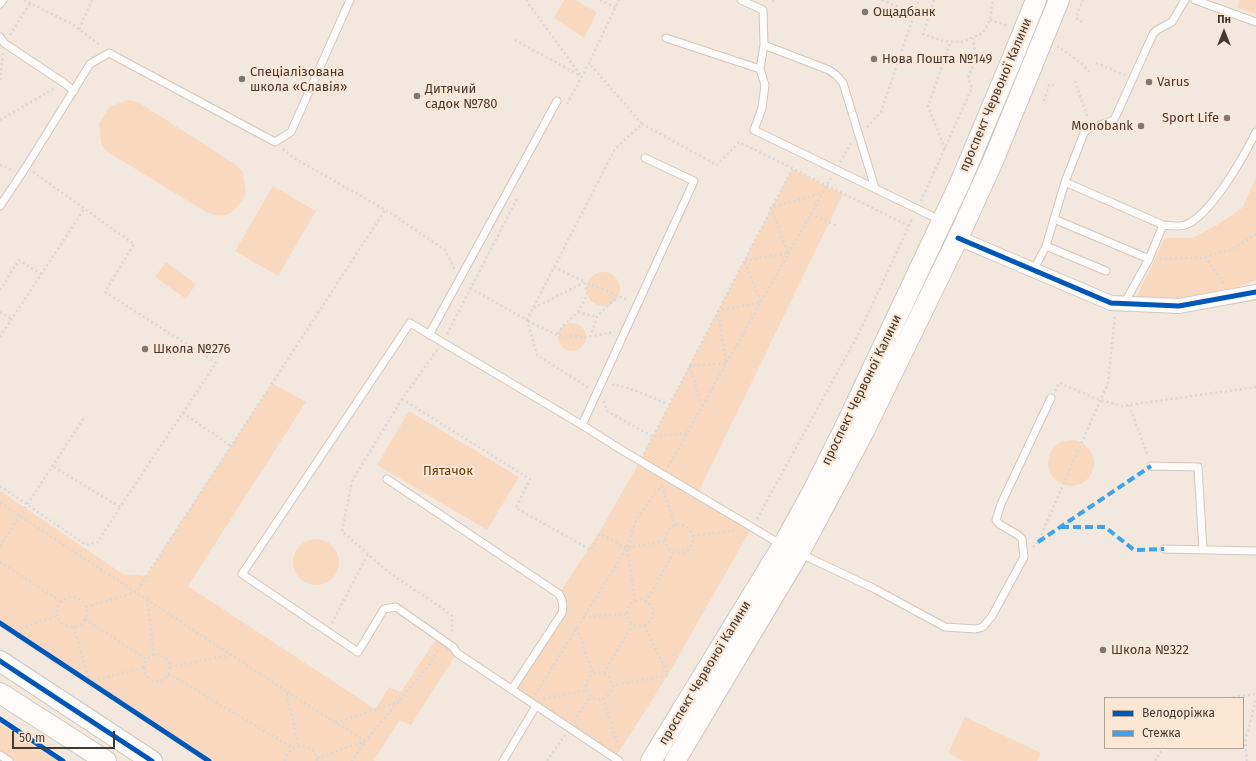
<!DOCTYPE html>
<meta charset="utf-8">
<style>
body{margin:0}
#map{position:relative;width:1256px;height:761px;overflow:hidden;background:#f3e8de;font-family:"Fira Sans",sans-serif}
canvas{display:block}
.legend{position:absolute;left:1104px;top:697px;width:140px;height:52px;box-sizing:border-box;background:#fce7d5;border:1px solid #b2a295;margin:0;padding:5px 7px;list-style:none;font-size:12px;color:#433a34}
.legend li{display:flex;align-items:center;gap:8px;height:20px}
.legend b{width:20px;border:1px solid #b2a295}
.north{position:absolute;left:1204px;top:12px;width:40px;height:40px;-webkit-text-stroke:3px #fce7d5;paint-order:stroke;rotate:0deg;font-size:11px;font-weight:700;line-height:16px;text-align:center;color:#433a34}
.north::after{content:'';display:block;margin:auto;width:14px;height:18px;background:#433a34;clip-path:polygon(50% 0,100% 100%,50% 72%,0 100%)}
.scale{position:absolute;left:12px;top:731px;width:103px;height:18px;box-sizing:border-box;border:2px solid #433a34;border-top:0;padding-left:5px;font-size:12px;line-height:14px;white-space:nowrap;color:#433a34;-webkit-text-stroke:3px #fce7d5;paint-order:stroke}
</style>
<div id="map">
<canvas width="1256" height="761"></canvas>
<ul class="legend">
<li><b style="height:5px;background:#0057b8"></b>Велодоріжка</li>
<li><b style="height:5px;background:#3fa3eb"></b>Стежка</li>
</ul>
<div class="north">Пн</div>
<div class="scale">50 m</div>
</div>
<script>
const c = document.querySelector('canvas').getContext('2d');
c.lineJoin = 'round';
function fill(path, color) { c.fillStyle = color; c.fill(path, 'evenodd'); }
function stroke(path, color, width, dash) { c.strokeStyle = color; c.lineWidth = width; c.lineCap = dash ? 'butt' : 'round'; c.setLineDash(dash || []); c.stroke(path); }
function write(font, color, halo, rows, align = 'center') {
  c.font = font + ' "Fira Sans",sans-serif'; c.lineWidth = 4; c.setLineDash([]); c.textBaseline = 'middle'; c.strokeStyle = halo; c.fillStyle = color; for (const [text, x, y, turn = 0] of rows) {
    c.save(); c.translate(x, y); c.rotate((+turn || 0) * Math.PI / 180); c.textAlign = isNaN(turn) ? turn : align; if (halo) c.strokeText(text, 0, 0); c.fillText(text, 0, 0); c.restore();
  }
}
const green = new Path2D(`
 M564,0H575L597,12L584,38L554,18Z
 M1239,0H1256V14L1238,8Z
 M129,100L138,102L235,164L243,172L246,194C234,212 229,221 206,212L106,151L101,143L99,123L110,106Z
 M792,169L843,194L698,493L752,527L668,675L615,758L512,689L562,613L559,594L601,529L640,461Z
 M1256,178V280C1232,290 1206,296 1180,299C1166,301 1150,298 1136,298L1155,259L1164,238H1192L1217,225L1242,208Z
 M273,186L316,211L278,276L235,251Z
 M166,262L196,284L186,299L155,277Z
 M586 289a17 17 0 1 1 34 0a17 17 0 1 1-34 0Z
 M558 337a14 14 0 1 1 28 0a14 14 0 1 1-28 0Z
 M272,383L306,402L188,586L375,709L389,687L401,692L438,636L457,653L411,725L400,720L374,760L375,761H214L0,620V491L123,574L146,576Z
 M409,411L519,477L487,530L377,465Z
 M1048 463a23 23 0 1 1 46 0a23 23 0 1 1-46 0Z
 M293 562a23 23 0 1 1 46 0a23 23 0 1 1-46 0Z
 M965,717L1041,753L1037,761H964L948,753Z
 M0,724L57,761H9L0,755Z`);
const path = new Path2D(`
 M24,0L72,24L101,46
 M526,0L581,76
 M600,0L615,7
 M882,0L928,19
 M934,0L923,34L943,41L962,42L983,33L990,20L993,0
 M773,2L774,0
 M990,20L1008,26
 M1082,22L1076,18L1083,0
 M79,29L92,0
 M10,35L30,3
 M515,40L579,75
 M1057,46L1081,63L1089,72
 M1096,63L1125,75
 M0,80L3,53
 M1075,81L1088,119
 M1044,101L1049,85H1055
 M567,104L589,63L619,0
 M0,120L55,88
 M642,124L717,165L739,142L909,226
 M867,127L881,112L919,0
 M283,149L294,158L389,212L445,250L455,270
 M945,149L928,106L951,41
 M840,162L851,143
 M0,165L12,170
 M33,172L134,244L105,292L216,363L120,507L52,466
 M921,201L972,88L968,78L976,58L973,38
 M811,214L837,226
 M1205,257L1224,284
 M1160,259L1201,258L1233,249L1256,234
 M554,267L585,282L587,295L578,312L564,325L557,335
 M470,288L527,320L615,149L642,124L589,63
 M0,290L19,260L41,274
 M534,308L585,282L628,300
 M0,312L11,319
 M578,312L597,317
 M527,320L537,355L589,388
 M528,321L557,335L586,337L615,332
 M447,334L518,197
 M0,337L84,209
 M590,337L597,317L608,305L618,297
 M437,350L402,399L352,481L342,531L388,572L442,608L452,616V634
 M612,385L614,384L637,391L670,405
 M1055,391L1059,383L1100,400L1122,406L1256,387
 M402,399L530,479L516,508L591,550L600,534L627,548
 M604,401L607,411L653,437L687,433
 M1129,405L1148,457
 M702,406L690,366L726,363L718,311L761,302L744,261L788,253L771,208L822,193
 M183,413L231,446
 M644,454L792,169
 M668,467L831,178
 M0,486L86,545L98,542L120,507
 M662,486L675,526
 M0,503L286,691L298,744L296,747
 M757,519L860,331L913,217
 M665 539a14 14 0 1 1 28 0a14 14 0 1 1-28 0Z
 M693,536L737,530
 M0,546L84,418
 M1033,547L1038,542L1108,383L1115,315
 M0,562L60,601
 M57 612a15 15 0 1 1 30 0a15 15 0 1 1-30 0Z
 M147,599L154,656
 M627 613a13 13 0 1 1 26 0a13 13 0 1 1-26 0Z
 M635,601L627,548L665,541
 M646,602L674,552
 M86,607L136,592L385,210
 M584,617L626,614
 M85,619L147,660
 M332,623L368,554
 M74,627L88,677
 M577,628L593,674
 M16,630L57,616
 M144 668a13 13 0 1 1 26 0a13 13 0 1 1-26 0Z
 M170,667L230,655
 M586 686a13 13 0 1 1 26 0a13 13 0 1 1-26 0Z
 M604,673L630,629L631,623
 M168,675L174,677L293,748
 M93,681L144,667
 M612,686L668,675L644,625
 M287,692L365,741L352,761
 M535,695L627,548L637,518L662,485
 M603,698L619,749
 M1228,698L1256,694
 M544,699L586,690
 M574,721L591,696
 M336,723L400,701
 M317,758L365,741L430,664L438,649
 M285,761C289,742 315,741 317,761
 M547,761L565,735
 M1155,761L1163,748
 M1247,761L1245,742L1256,699`);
const lane = new Path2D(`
 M741,0L763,10L764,45L760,69L765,85L762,108L754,130L940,220
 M1195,0L1256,22
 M0,4L3,0
 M0,37L4,43L64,83L74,91
 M666,38L760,69
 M764,45L829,70L836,75L843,83L875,188
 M1065,182L1163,225C1170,226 1178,227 1185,225C1210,217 1244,156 1256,132
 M0,206L26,167L90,64L109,53L275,142L291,132L350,0
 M1054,219L1149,259
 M1046,246L1106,271
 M1033,271L1046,246L1065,182L1084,133L1088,129L1114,120L1153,34L1157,30L1172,22L1185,0
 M1124,304L1149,259L1163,225
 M429,335L557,101
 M582,425L694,181L645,158
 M1151,466L1198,467L1203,550
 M387,479L559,594C563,600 564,605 562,613L512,689
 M1164,549L1256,551
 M801,554L873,588L945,627L976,629L983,627L992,616L1024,557L1022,539L1018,535L999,524L996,520L1001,504L1051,398
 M0,755L9,761
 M503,761L536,706
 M619,761L457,653L453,647L396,607L384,609L358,652L242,574L410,323L582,425L620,449L782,545`);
const street = new Path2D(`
 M958,238L1111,303L1179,306L1256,292`);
const secondary = new Path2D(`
 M0,661L152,761
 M0,693L106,761
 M651,761L783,545L813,491L846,425L960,183L1013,57L1036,0
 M675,761L799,553L864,431L958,238L993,161L1059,0`);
const quiet = new Path2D(`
 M1061,527H1105L1134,550L1164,549
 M1038,542L1151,466`);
const cycleway = new Path2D(`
 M958,238L1111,303L1179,306L1256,292
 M0,623L209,761
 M0,661L152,761
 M0,719L63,761`);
const markers = [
 [865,12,4,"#817770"],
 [874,59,4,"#817770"],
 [242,79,4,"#817770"],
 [1149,82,4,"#817770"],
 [417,96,4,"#817770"],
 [1227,118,4,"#817770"],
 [1141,126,4,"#817770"],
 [145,349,4,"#817770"],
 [1103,650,4,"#817770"]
];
const poiNames = [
 ["Ощадбанк",873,12],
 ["Нова Пошта №149",882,59],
 ["Спеціалізована",250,72],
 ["школа «Славія»",250,87],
 ["Varus",1157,82],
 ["Дитячий",425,89],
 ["садок №780",425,104],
 ["Sport Life",1219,118,"right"],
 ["Monobank",1133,126,"right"],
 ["Школа №276",153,349],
 ["Школа №322",1111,650]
];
const streetNames = [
 ["проспект Червоної Калини",996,95,-67],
 ["проспект Червоної Калини",862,390,-64],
 ["проспект Червоної Калини",705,673,-59]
];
const parkNames = [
 ["Пятачок",448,471]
];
fill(green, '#f8d9bf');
stroke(lane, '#cfc7bf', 9);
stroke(street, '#cfc7bf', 16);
stroke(secondary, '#cfc7bf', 22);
stroke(path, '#dad7d5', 2.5, [2, 3]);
stroke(lane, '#fdfcfa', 7);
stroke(street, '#fdfcfa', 14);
stroke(secondary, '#fdfcfa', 20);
stroke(quiet, '#3fa3eb', 4, [8, 4]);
stroke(cycleway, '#0057b8', 5);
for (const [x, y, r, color] of markers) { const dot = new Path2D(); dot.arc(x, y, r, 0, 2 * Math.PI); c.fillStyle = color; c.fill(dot); stroke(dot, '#fce7d5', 1.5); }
write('13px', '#433a34', '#fce7d5', poiNames, 'left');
write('13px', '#433a34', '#fce7d5', streetNames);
write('13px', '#693a02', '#fce7d5', parkNames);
</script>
